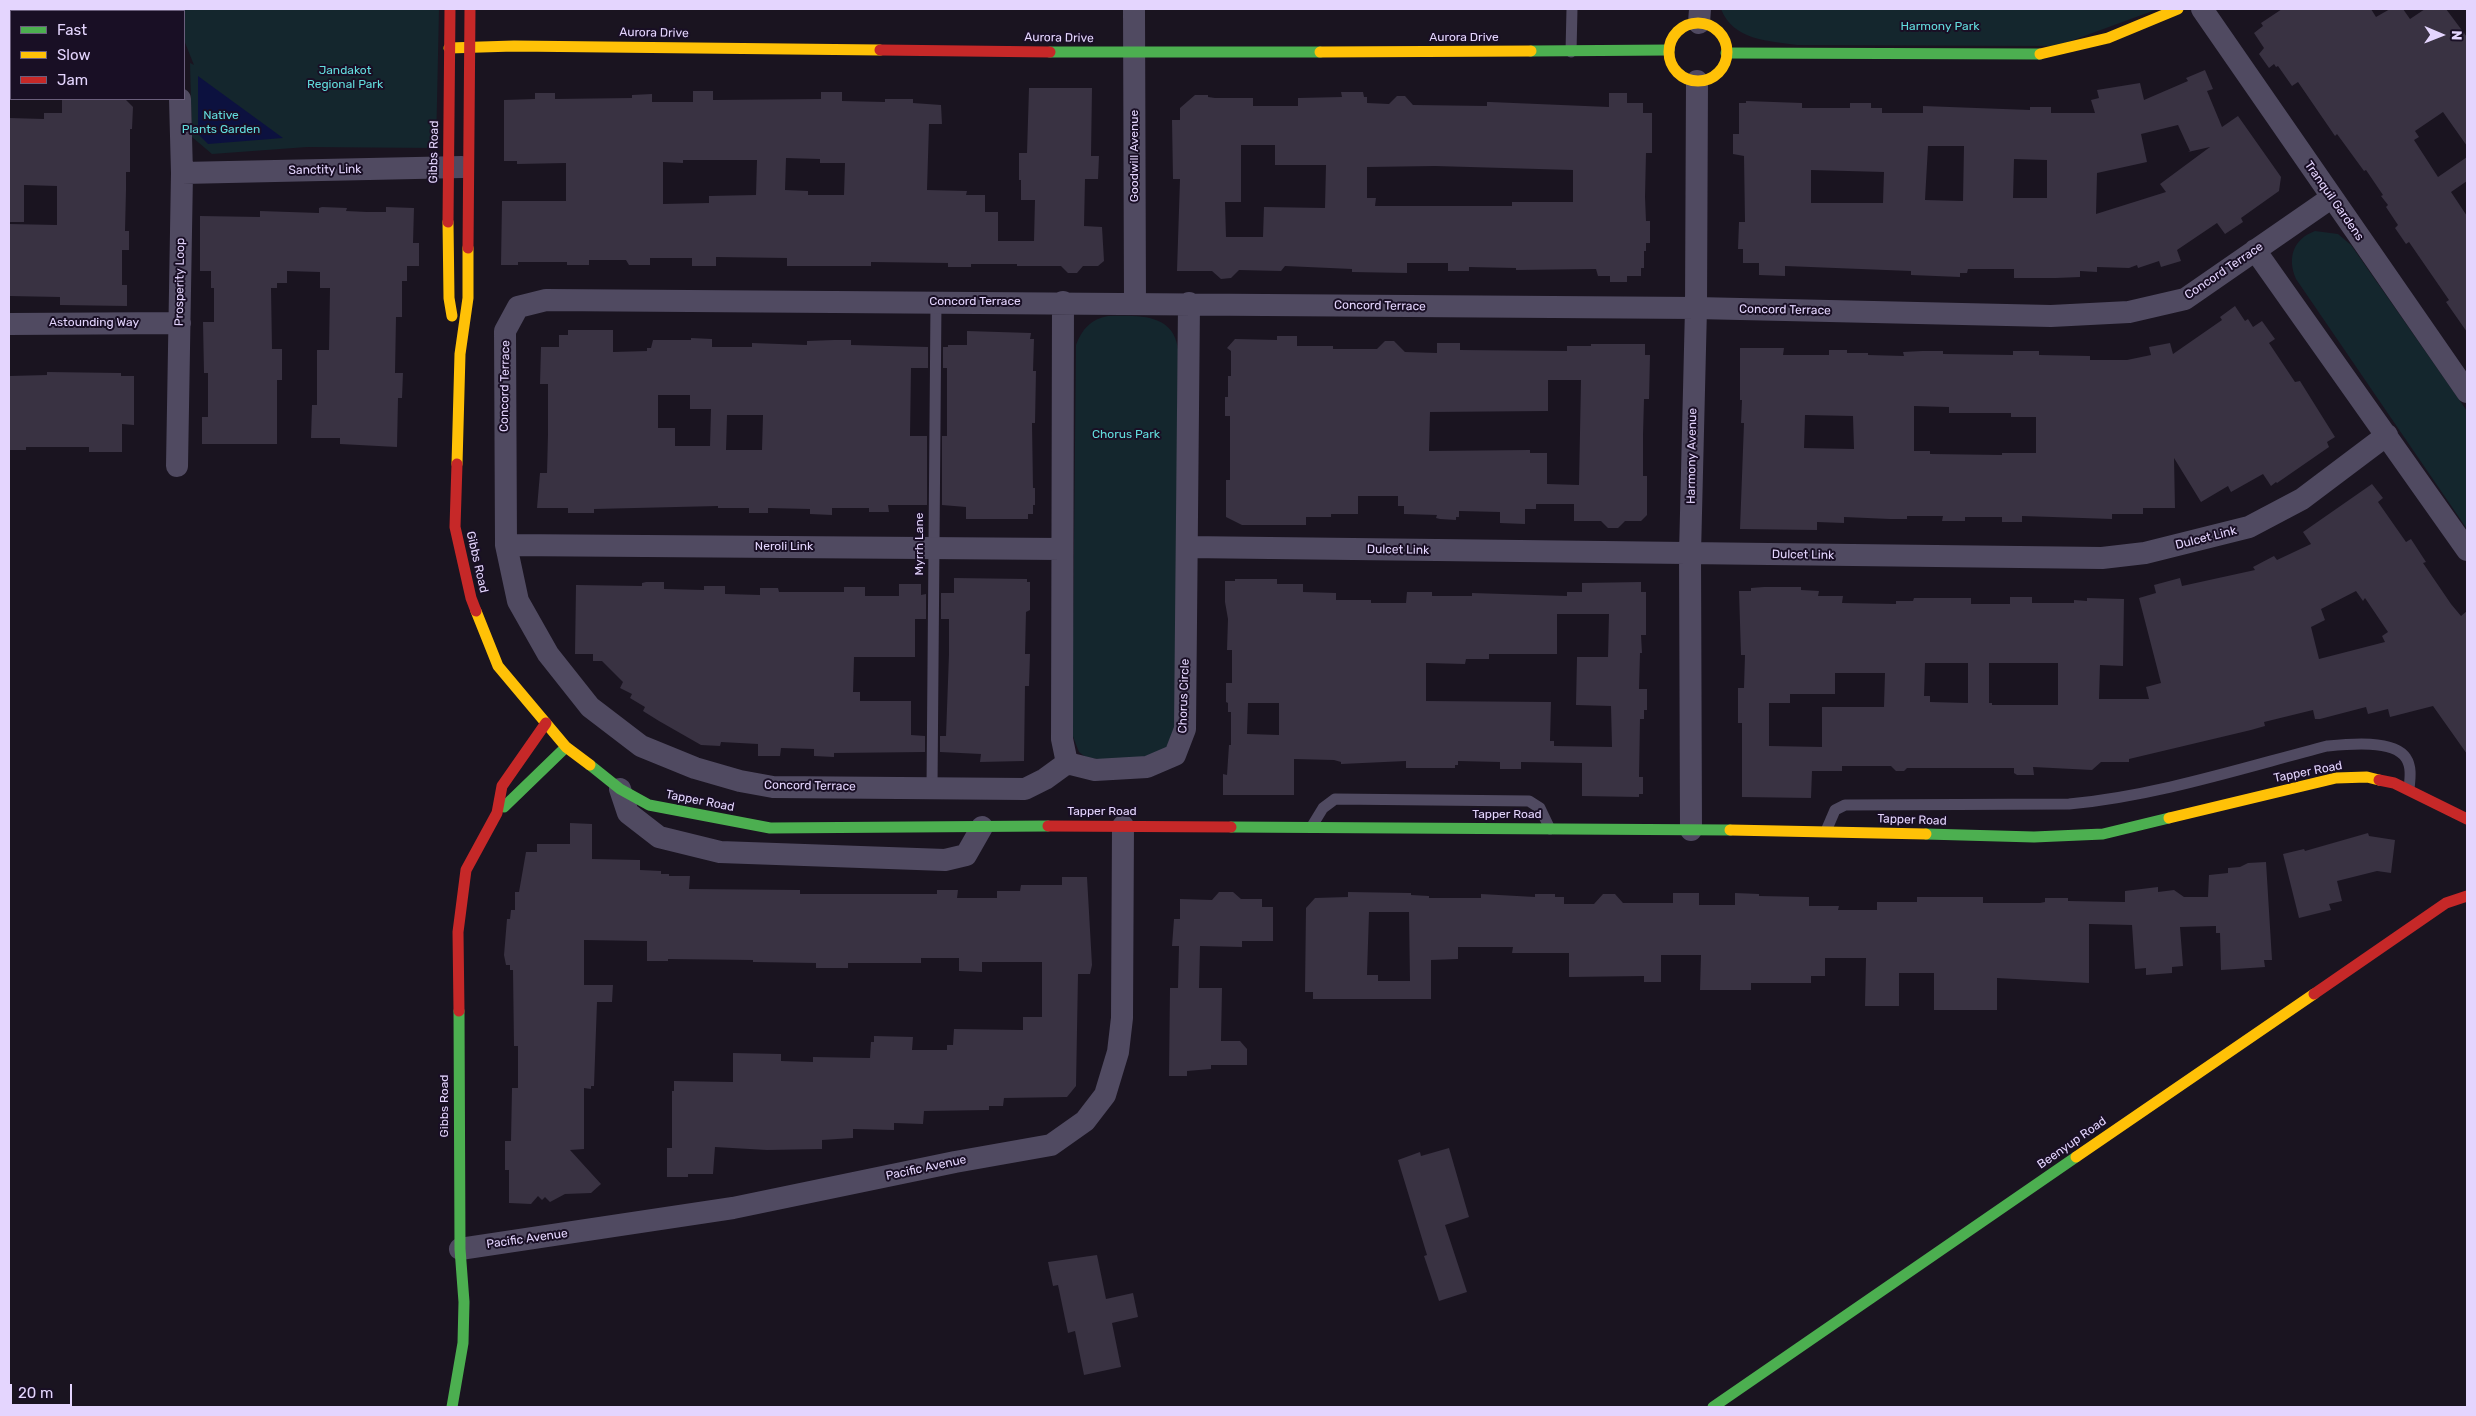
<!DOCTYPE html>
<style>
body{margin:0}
#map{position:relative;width:2476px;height:1416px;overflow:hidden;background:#1a1420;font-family:Rubik,sans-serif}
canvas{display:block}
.frame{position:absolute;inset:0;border:10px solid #e4d5fe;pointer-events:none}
.legend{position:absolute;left:10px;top:10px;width:175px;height:90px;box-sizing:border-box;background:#190f25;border:1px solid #6a5e7c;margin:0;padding:6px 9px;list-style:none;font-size:15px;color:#e4d5fe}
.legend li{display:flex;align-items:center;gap:10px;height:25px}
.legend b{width:25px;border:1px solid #6a5e7c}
.north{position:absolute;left:2416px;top:10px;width:50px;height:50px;-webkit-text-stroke:4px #190f25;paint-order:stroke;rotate:91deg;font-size:14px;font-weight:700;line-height:20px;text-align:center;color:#e4d5fe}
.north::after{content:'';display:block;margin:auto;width:18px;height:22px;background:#e4d5fe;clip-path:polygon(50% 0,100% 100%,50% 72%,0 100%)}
.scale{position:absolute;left:10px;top:1384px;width:62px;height:22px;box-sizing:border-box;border:2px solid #e4d5fe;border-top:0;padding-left:6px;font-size:15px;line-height:18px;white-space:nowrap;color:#e4d5fe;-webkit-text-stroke:4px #190f25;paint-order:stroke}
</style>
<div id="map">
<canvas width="2476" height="1416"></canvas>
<div class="frame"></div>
<ul class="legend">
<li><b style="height:6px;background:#4caf50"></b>Fast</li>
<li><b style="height:6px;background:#ffc107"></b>Slow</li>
<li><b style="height:6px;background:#c62828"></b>Jam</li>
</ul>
<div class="north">N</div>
<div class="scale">20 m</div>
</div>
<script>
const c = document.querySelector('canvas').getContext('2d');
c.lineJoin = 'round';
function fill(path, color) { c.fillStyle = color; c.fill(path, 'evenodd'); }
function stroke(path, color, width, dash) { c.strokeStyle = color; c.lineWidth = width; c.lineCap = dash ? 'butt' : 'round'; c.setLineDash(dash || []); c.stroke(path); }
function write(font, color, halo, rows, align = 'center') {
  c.font = font + ' Rubik,sans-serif'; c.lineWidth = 4; c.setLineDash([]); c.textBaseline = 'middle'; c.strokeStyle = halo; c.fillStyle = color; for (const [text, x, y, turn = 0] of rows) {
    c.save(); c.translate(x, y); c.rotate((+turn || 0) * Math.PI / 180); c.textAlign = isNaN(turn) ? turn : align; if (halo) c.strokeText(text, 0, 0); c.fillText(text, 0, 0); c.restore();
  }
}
const green = new Path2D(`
 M159,9H439L436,148L307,147L212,154L192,137L190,63L194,65L184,40V11H161Z
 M1721,9H2158L2057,46L1797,45C1768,41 1733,40 1721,9Z
 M2315,231L2338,234L2351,245L2467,411V529L2296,279C2287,258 2293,239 2315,231Z
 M1108,316C1136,316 1173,312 1178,349L1175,738L1171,747L1146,763L1087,758L1079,752L1072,734L1076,345C1082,329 1091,319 1108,316Z`);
const water = new Path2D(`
 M198,76L283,138L208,144L198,134Z`);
const building = new Path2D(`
 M2282,9H2371L2376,17L2390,9H2403L2410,19L2425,9H2446L2467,37V146L2443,112L2415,131L2419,137L2414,140L2438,177L2467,157V181L2451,192L2467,216V332L2446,302L2449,300L2409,242L2406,244L2395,228L2398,225L2386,207L2388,205L2381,196L2383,195L2366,170L2364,171L2337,134L2335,136L2298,82L2292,86L2278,66L2276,67L2274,64L2269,68L2259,54L2264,48L2254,33L2263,26L2261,23Z
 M2205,70L2213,89L2207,91L2222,127L2238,116L2281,177L2279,191L2241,218L2243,222L2225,234L2217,223L2177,250L2181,261L2161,267L2159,261L2138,268L2137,265L2129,268L2097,267V272L2080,271V277L2056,278H2014V269H1968L1967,273H1960V277L1911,275V271L1785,266V276L1759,275V263H1743V249H1738L1739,222H1745L1744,156L1733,154V134H1739V103H1746V101L1802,103V108H1850V103H1871V108H1882V113H1923V106L2030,110V107H2051V113H2095L2091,100L2099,98L2097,90L2140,83L2144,100L2188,81L2186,78ZM2178,125L2190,151L2188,152L2210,147L2160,184L2166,192L2096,214L2097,173L2147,162L2141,134ZM1928,146H1964L1963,201L1925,200ZM2014,159L2047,160V198H2013ZM1811,170L1884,172L1883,203H1811Z
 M1029,88H1092L1091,156H1099L1098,179H1085L1084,226L1102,227L1104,261L1098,266H1083L1077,273H1068L1061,266H1017V264H971V267H948V263L871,262V266H787V258L716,257V266H692V258H650V265H629L626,260H589V265H567V262H518V265H501L502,201H566V163L517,164V161H504V100L535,99V93H555V99L632,98V95L652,94V102H693V91H713V100L821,99V92H842V101L885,102V99H913V103L941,105L942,124H929L927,190L967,191L966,195H985V212H998V241H1034L1035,200H1021V180H1019V153H1027ZM786,158L820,159V163H845L844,195H808V191L785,190ZM683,160H757L756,195L709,196V203L663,204V162L683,163Z
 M1341,92H1363L1364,97H1367V103L1389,104L1397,96H1405L1413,105L1487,106V102H1490L1609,107V93H1627V103H1643V113H1652V153H1646L1645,197L1646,221H1650V243H1646V251H1644V268H1641V276H1627V282H1610V276H1598L1596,269L1516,270V268L1469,267V271H1448V263H1407V273L1352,272V269L1285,266L1281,271L1239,270L1231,278L1221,279L1212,271H1177L1180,179H1173L1172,120H1180V108L1195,95H1208V97L1215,98H1253V106H1298V98L1342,97ZM1241,145H1275V165H1326L1325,208L1264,207L1263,237H1226L1225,202H1241ZM1435,166L1573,170V202H1512V206H1375L1376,198H1367V167Z
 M62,99H125L133,107L132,129H130V172H126V190L125,231H129V250H122V285H127V306L60,305V297L9,296V224L57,225V186L24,185V222H9V118L44,119V113H62Z
 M322,207L347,208L346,211L367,212H386V207L414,208L413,243H419V266H407V281H402V317H396L395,373H403L402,398H398L397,447L340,444V438H311L312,405H317V350H329L330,288H320V272L287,271V283H277V288H271L272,349H282V380H277V444H202V417H208V373H204L203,322H214V288H211V271H200V216L260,217V211L319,213V208Z
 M2235,306L2245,321L2248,319L2253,327L2262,321L2275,339L2269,343L2295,382L2300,381L2335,437L2327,442L2329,447L2277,483L2276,482L2271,486L2263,474L2231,492L2228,486L2201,502L2174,458L2175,508H2143V514H2112V519L2022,516V522H2002V517H1965V521H1942L1943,516H1907V519H1890L1844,517V523L1817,522V530L1740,529L1744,423H1741L1742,400H1740V348H1784L1783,355H1829V350H1847V353H1868V355L1904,356L1903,352L1922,351H1943V354L2013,355V351H2039V355L2090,356V360H2127L2151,355L2149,347L2170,343L2173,354L2222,320L2220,317ZM1914,406L1949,407V413H2011V417H2036V453H2002V455L1930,454V451H1914ZM1805,415L1853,416L1854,449L1804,448Z
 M568,330H613V352L647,351V348H651L653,340H691V338L712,339V347H752V343L807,345V341L834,340H851V345L928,347V368H911L910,436H927V505H888L889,512H869V508H832V515L810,514V509L768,508V513H749V508H718V506L594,509V513H568V508H537L540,473H547L548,434V384H540L541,347H559V335H568ZM658,395H690V409H711L710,446H675V428H658ZM727,415H763L762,450H726Z
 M967,331L1031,333L1030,339H1034L1033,371H1036L1035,423H1032L1033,488H1035V505H1033V514H1028V519H966V507L942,505V436H947V368H943V347H948V345H967Z
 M1277,336H1297V346H1333V349H1377L1385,341H1394L1405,352L1437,353V343H1460V350L1567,351V346H1591V344H1645V355H1650L1649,399H1644L1643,435V476H1647V515L1641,521H1625L1618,528H1608L1601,521H1574V504H1536V509H1525V524L1500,523V512L1459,511V517H1456V520L1440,519L1436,518L1437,515L1404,514V506H1398V496H1358V514H1331V517H1306V525H1242L1226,517V480H1230V416H1225V397H1228V376H1231V351L1227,348L1235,339L1277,340ZM1548,380H1581L1579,485L1547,484V453H1530V450L1429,451L1430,412L1548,411Z
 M47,372L121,373V376H134V425L122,424V452H89V447H26V450H9V376L47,375Z
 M2372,484L2383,498L2378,502L2406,542L2411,539L2426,562L2423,563L2451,604L2461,616L2467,611V754L2433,706L2390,717L2388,709L2368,714L2366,707L2320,719H2315L2313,710L2264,722L2265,726L2251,730L2129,759V762H2101L2092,770L2033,767L2034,775H2017L2014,773V768H1907L1904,771H1896L1891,766H1842V771H1812L1811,798L1742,797V723H1738V688H1744L1745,655H1741L1739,591H1751V588L1764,587H1801V590L1819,591L1818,596H1843L1842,603L1896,604V601H1913L1914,598H1971V604H2010V597H2032V603H2074V600L2087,601V598L2124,599L2123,666L2100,665L2099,699H2149L2146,687L2161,683L2139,598L2156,593L2154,585L2180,578L2182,586L2255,570L2253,567L2274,556L2277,560L2311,544L2303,532ZM2356,591L2363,601L2365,598L2388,632L2382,636L2385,642L2319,659L2311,627L2325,620L2321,609ZM1925,663H1968V703L1930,702V696H1924ZM1989,663H2058V705H1992V703H1989ZM1835,673H1885L1884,707H1822V747L1769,746V703H1790V694H1835Z
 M954,578L1027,579V582H1030V610L1026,612L1025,654H1030L1029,686H1025L1024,761L980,762L981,754L940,752V736H946L949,654V619H941V593H954Z
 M1235,579H1277V584H1303V592L1336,593V600H1371V603H1406L1407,592H1432V596H1472V593L1567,596V592H1582V583L1641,582V592H1646V635H1641L1642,653H1640L1639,689H1647V710H1644V719H1640L1639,777H1643V794H1639V797L1582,796V763L1521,762V769H1500V762L1458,761V765H1455V768H1406V761L1341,764V762L1334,760L1294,759V795H1223V774L1227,775L1229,745H1231V712H1228V703L1226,702V683H1232V650H1227L1228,619L1225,602V581H1235ZM1557,614H1609L1608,657H1577L1576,705L1611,706L1612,747L1554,746V741H1550L1551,702L1426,701V663L1465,664L1466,659H1489V654H1557ZM1248,703H1279V735L1247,734Z
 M646,582H664V589L704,590V586H725V594L760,595V588H778L779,592H844V587H865V596H899V584H921V595L926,594V619H915V657H854L853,692H860V701H911V735L925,736V752L834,753V757L814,756V749L781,748L780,756H758V744L721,742L720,746L701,745L659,721L643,711L645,707L630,698L632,694L620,688L623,682L602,661H593V654H575L576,585L642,586V583Z
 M570,823L592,824V859L640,860V870L661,871V874H669V876H690L689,889L800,890V894H937V890H958L957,898H997V891H1020L1021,885H1062V877H1087L1092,965L1090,974H1078L1076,1086L1067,1097L1004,1098L1003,1106H989V1110L924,1111L923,1124L894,1123V1130L853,1129V1138L822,1140V1149L767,1150L715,1147L713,1174H688V1177H667V1148H672V1091H674V1081L733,1082V1053L781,1054V1061L813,1062V1057L870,1058L871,1042H874V1036L913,1037L912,1050H947V1045H953L954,1029L1023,1030V1017H1042V962H982V972L959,971V958H921V963H848V968H816V963L753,962V960L668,959V961H647V941L584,940V985H613L612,1002H597L594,1086H591V1089L584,1088V1149L570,1150L601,1184L591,1193L565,1194L550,1202L545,1197L542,1200L538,1196L531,1204L509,1203V1170H505V1141H511L512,1088H518V1046H514L513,970H510V965H506L504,955L507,919H510L511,910H515V892H519L526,852H537V844H570Z
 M2368,833L2369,836L2395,840L2391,873L2377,871L2337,881L2342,901L2329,904L2331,910L2299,918L2283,854L2304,849L2305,851Z
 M2266,862L2272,960H2264L2265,967L2221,970L2220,933H2216V926L2180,927L2183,966L2172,967V973L2146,975V968L2135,969L2132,925L2089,924V983L1997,978V1010H1934V973H1899V1006H1865L1866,958H1825V976H1811V983H1751V990H1700L1701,955H1661V982H1644V976L1569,977V953H1512L1513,947H1458V959L1431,960V999H1313V992H1305L1306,908L1315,898L1348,897V892L1411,893V895L1429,896V898H1481V894L1535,897V894H1555V897H1564V904H1594L1603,894H1615L1623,903H1673V893H1699V905H1735V893L1759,894V896L1809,897V906H1839L1838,910H1877V902H1917V897H1983V903H2040L2045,902V898H2068V901L2125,902V891L2158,887V892L2174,890L2184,897H2208L2209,875L2228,873V868L2240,867L2248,863ZM1369,912H1409L1410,981H1378V975H1367Z
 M1219,892H1233L1241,899H1262V907H1273V941H1242V947L1200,946L1199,988H1222L1221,1041H1240L1247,1049V1065H1211V1069L1187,1071V1076H1169L1170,988H1178L1179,946H1172L1174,919H1180V899L1212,900Z
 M1449,1148L1469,1217L1445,1225L1467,1292L1439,1301L1424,1256L1427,1255L1398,1160L1420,1152L1421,1156Z
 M1097,1255L1106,1299L1133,1293L1138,1317L1112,1323L1121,1367L1084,1375L1075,1331L1068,1333L1058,1285L1053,1286L1048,1262Z`);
const lane = new Path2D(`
 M1571,52L1572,9
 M932,788L936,301
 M1312,826L1323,808L1335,799L1529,801L1540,808L1550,829
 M1826,831L1835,810L1845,805L2069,804C2156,796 2242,768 2327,746C2347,744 2394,739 2406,758C2412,767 2410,779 2409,789`);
const street = new Path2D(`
 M1134,9L1135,303
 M2202,9L2467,392
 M133,11L137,9
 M1699,23L1700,9
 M9,69H11
 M182,173L462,167
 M2255,250L2467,550
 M1063,302L1062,739L1067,763L1095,770L1147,767L1175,755L1185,729L1189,303
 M9,324L180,323
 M177,466L182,173L180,99
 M506,545L1062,549
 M1187,547L2102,558L2145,553L2249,527L2302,499L2387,435
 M1067,763L1045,779L1025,789L773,787L740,781L695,768L641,746L590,707L548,654L518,601L506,545L505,331L518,307L546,300L1696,308L2051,316L2129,312L2185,299L2331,198
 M620,789L628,813L659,837L720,852L945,860L966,855L982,827
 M1691,830L1690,554L1696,308L1697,81
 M460,1249L733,1208L955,1162L1051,1145L1085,1121L1105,1095L1118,1052L1122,1018L1123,826`);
const fast = new Path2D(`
 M1531,51L1669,50
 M1050,52H1320
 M1726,53L2040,54
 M590,765L620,789L649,805L770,828L1048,826
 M504,807L566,747
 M1231,827L1730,830
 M1926,834L2034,837L2103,834L2169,818
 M452,1407L463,1343L464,1302L460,1249L459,1011
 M1713,1407L2076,1157`);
const slow = new Path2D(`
 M1669 52a29 29 0 1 1 58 0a29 29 0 1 1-58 0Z
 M449,48L514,46L880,50
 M1320,52L1531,51
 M2040,54L2108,38L2178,9
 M448,222L449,298L452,316
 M457,464L460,354L468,298V248
 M476,611L498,666L566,747L590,765
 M2169,818L2336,778L2367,777L2379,780
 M1730,830L1926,834
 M2076,1157L2314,994`);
const jam = new Path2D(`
 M880,50L1050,52
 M448,222L450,9
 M468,248L470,9
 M457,464L455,527L471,598L476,611
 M2379,780L2394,783L2467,819
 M1048,826L1231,827
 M2314,994L2446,903L2467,896
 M459,1011L458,932L466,870L497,813L502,786L546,723`);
const parkNames = [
 ["Harmony Park",1940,27],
 ["Jandakot",345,71],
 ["Regional Park",345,85],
 ["Native",221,116],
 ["Plants Garden",221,130],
 ["Chorus Park",1126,435]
];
const streetNames = [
 ["Aurora Drive",654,33,1],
 ["Aurora Drive",1059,38,1],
 ["Aurora Drive",1464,38],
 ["Gibbs Road",434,152,-89],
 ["Goodwill Avenue",1135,156,-90],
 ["Sanctity Link",325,170,-1],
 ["Tranquil Gardens",2334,201,55],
 ["Concord Terrace",2224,271,-34],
 ["Prosperity Loop",180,282,-89],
 ["Concord Terrace",975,302],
 ["Concord Terrace",1380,306,1],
 ["Concord Terrace",1785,310,1],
 ["Astounding Way",94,323],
 ["Concord Terrace",505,386,-89],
 ["Harmony Avenue",1692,456,-89],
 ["Dulcet Link",2206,538,-14],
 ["Myrrh Lane",920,544,-90],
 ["Neroli Link",784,547],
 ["Dulcet Link",1398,550,1],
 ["Dulcet Link",1803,555,1],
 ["Gibbs Road",477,562,77],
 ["Chorus Circle",1184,696,-88],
 ["Tapper Road",2308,772,-11],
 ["Concord Terrace",810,786,1],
 ["Tapper Road",700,801,11],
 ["Tapper Road",1102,812],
 ["Tapper Road",1507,815],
 ["Tapper Road",1912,820,2],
 ["Gibbs Road",445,1106,-90],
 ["Beenyup Road",2072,1143,-35],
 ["Pacific Avenue",926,1168,-12],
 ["Pacific Avenue",527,1239,-8]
];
fill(green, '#14262d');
fill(water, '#0c113f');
fill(building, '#393242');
stroke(lane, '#504a61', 11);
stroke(street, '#504a61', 22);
stroke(fast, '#4caf50', 11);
stroke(slow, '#ffc107', 11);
stroke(jam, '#c62828', 11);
write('12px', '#62dcdd', '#190f25', parkNames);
write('12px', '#e4d5fe', '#190f25', streetNames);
</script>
